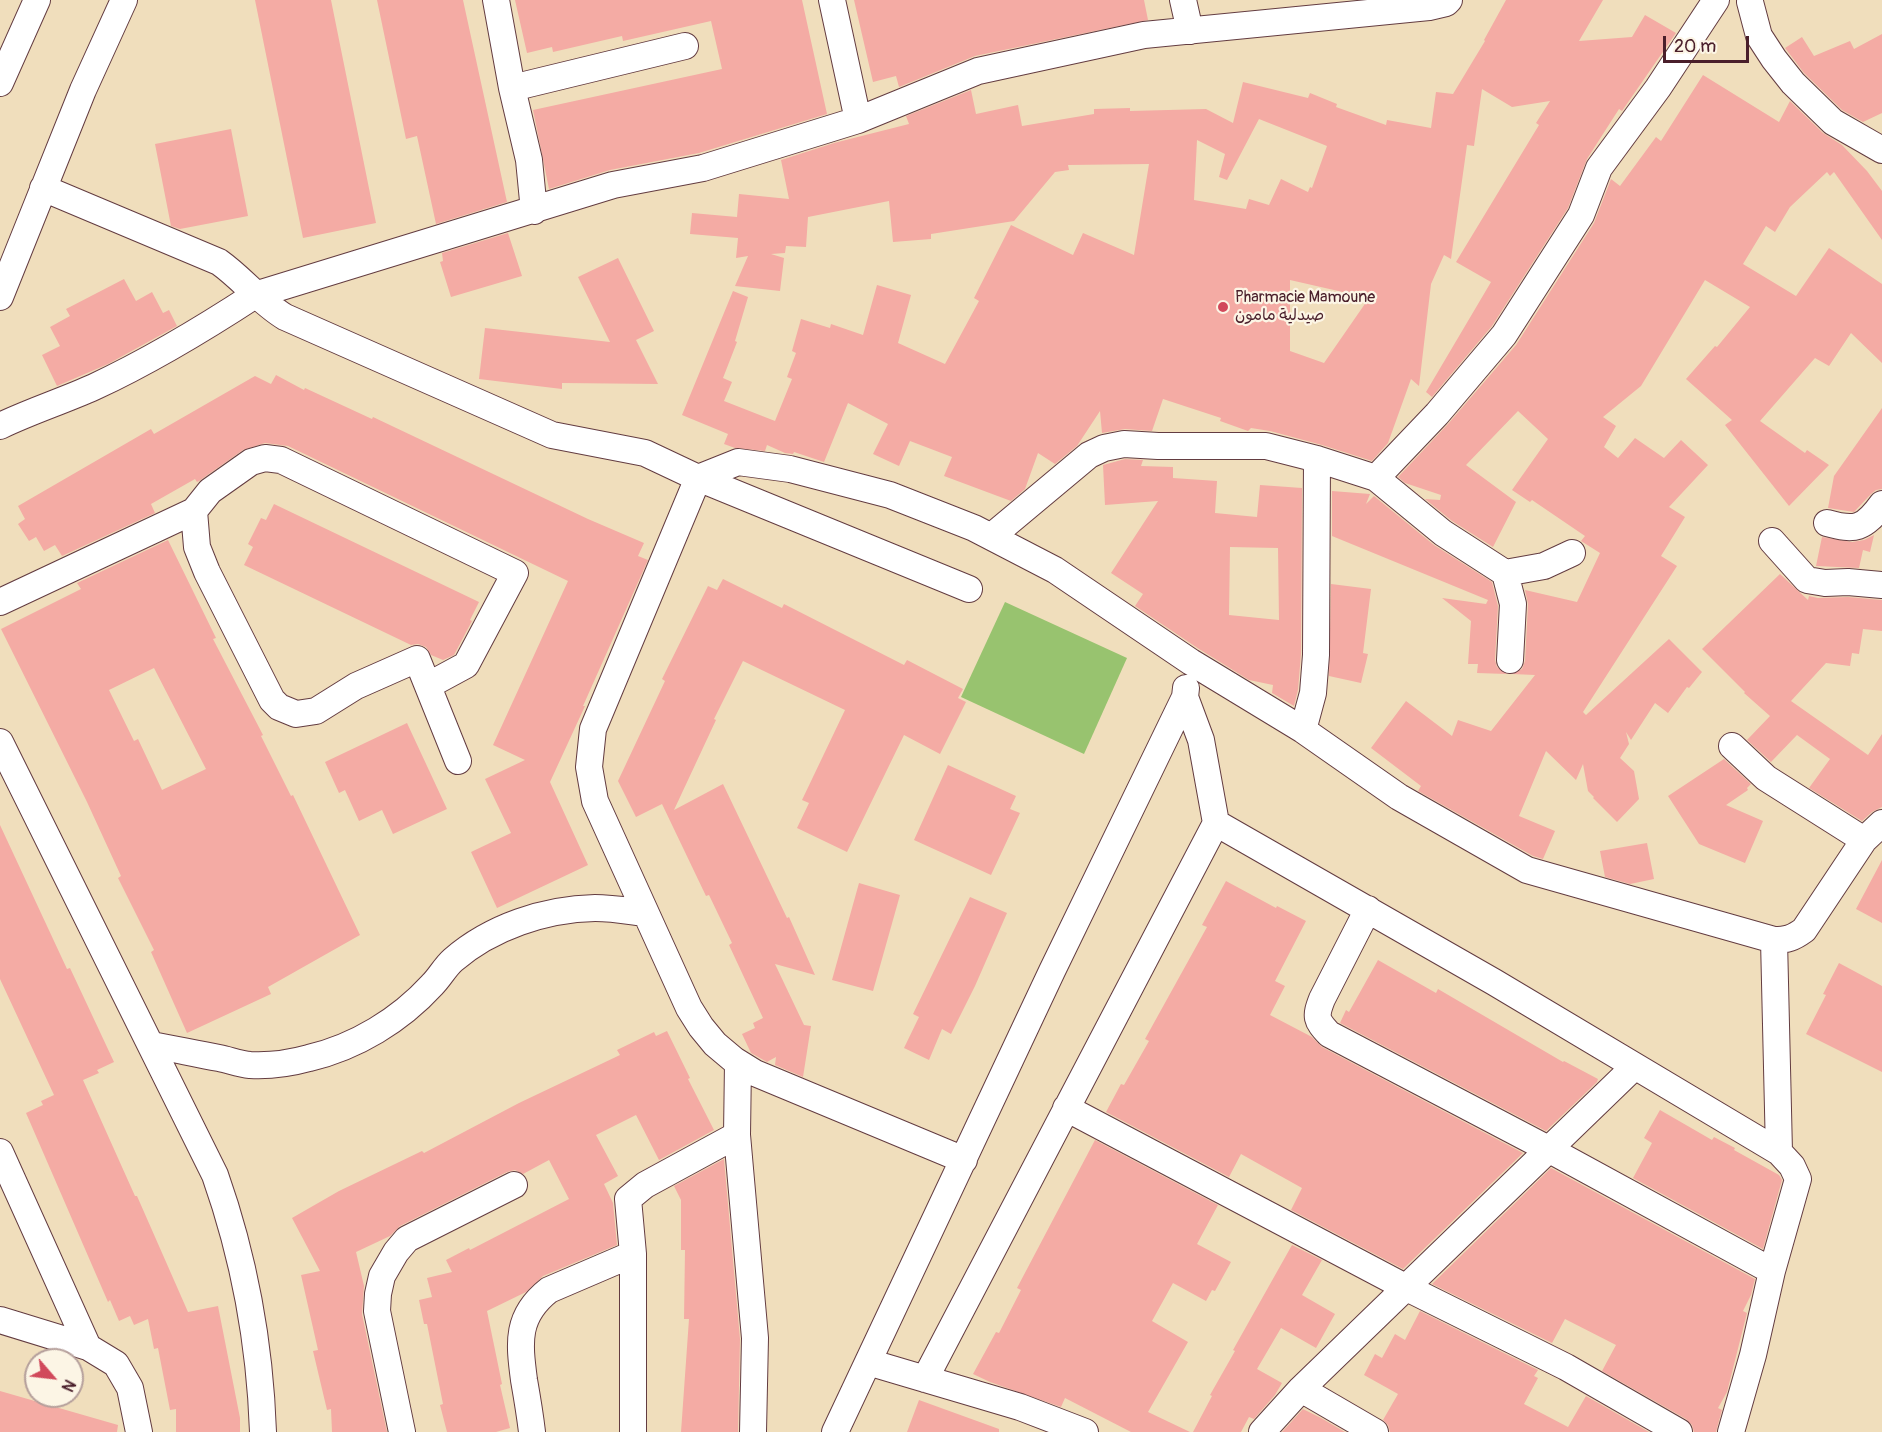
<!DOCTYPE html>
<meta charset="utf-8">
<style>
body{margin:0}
#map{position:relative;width:1882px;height:1432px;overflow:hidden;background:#f0debc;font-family:Pangolin,sans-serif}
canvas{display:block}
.north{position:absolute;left:24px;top:1348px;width:60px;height:60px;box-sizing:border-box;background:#fcf5e5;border:2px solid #b59f9b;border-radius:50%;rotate:118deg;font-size:16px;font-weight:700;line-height:24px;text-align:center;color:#4a1f2b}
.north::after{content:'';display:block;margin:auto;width:21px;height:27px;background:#d1495b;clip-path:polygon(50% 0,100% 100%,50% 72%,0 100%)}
.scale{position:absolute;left:1663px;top:36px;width:86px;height:27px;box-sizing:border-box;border:3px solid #4a1f2b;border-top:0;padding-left:8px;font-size:18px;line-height:21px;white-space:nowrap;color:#4a1f2b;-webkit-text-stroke:4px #fcf5e5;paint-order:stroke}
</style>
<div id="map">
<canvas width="1882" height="1432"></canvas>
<div class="north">N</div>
<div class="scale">20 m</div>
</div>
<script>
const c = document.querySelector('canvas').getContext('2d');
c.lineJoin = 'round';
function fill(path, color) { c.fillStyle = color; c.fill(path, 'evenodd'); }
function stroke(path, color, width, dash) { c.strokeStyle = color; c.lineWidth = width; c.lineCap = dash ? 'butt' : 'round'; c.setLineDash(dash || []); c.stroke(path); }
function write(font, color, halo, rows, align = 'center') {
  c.font = font + ' Pangolin,"Playpen Sans Arabic",sans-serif'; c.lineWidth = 4.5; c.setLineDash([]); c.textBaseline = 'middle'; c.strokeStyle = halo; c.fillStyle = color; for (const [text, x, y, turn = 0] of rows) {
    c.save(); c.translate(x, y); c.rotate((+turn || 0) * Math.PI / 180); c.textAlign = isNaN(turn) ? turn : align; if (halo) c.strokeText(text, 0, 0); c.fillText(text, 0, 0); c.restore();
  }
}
const green = new Path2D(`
 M1005,602L1127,658L1084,754L961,697Z`);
const building = new Path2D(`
 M255,0H331L376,223L303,238Z
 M377,0H463L507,202L436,224L417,136L406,139Z
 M515,0H802L827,114L699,153L610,170L549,189L533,110L722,69L711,21L623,41L622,36L553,52L552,47L527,53Z
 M854,0H1144L1148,20L975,56L899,87L896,76L873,82Z
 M1506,0H1603L1579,41L1632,37L1645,15L1676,33L1622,111L1619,109L1587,159L1568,208L1492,326L1432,397L1426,392L1491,282L1456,262L1539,125L1536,123L1550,101L1512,107L1482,89L1474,146L1467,145L1451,259L1444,255L1431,284L1419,386L1411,379L1388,443L1372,461L1322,445L1270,431L1251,428L1248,431L1220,421L1221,418L1163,399L1152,431L1125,429L1102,433L1100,411L1077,446L1055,464L1038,453L1025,489L1011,501L944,476L952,457L910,441L899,466L873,454L888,424L848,403L824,462L794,452L793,454L785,453L767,445L765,451L735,448L724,444L728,434L682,415L733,291L748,297L735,341L737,342L723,378L732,382L724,401L775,421L792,379L787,377L796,353L792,351L801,319L830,328L831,324L863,335L877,285L911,295L898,343L945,364L979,301L974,298L1011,225L1073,255L1083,233L1134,255L1149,164L1068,165L1069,170L1055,172L1014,221L931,234V239L893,242L889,201L808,217L806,247L786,246L785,253L771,254L784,258L780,291L735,286L748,256L736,258L738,238L690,234L692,213L737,217L739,194L789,199L781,160L834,143L909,124L906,116L971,90L976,114L1018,105L1022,126L1094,114V109L1130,108V111L1206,109L1233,123L1243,82L1308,98L1310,93L1337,104L1336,107L1386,125L1387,120L1431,128L1436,92L1453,94L1485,41L1484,40ZM1259,119L1327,146L1312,188L1310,187L1308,192L1281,179L1269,205L1249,199L1246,209L1194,200L1197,140L1225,154L1219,177L1227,180ZM1290,280L1369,298L1324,363L1290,351Z
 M1882,34V113L1863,122L1842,110L1804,73L1785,48L1802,37L1814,56L1850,41L1854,49Z
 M1703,75L1779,122L1790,101L1823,133L1842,145L1867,171L1882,191V240L1834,172L1830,176L1827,172L1790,207L1775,232L1766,226L1743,264L1796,296L1829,248L1882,284V363L1851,333L1829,366L1815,358L1760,421L1805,453L1807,450L1829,465L1789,506L1725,425L1732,420L1686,379L1715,346L1717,347L1750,307L1705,280L1641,386L1603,417L1616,426L1604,447L1618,458L1635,438L1664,458L1681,440L1708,465L1669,507L1685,517L1661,556L1677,566L1583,712L1586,715L1669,639L1702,672L1689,688L1687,687L1668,713L1655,703L1631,740L1626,732L1629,744L1620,758L1634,771L1639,799L1617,822L1593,798L1594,797L1588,791L1583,764L1576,780L1546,751L1519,816L1555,831L1543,859L1533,856L1418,791L1421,786L1371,748L1406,701L1452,736L1458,720L1491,731L1535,675L1512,674L1522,669L1525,661L1528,604L1525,590L1577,602L1600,553L1581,541L1585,536L1532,500L1530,502L1512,490L1548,439L1518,411L1466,465L1516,502L1493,547L1452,521L1425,499L1440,500L1441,495L1405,483L1398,477L1448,424L1516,345L1594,223L1611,179L1620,186L1656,137L1661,141Z
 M231,129L248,216L180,229L171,226L155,144Z
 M508,233L522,276L451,297L440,262L443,261L442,253Z
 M618,258L654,331L636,340L658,384L562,383V389L479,379L485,328L610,342L578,277Z
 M124,279L136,301L152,292L163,313L169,310L177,326L108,364L57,386L42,355L60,346L50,327L70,316L66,309Z
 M276,375L304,390L305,388L372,419L373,417L588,519L644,543L638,556L648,560L583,706H585L550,782L588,865L497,908L471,852L511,833L485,779L525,760L493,745L568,581L288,446L265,443L243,450L199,481L197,482L195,479L151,504L155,513L62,556L55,545L44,551L36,537L29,541L18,524L25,519L18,506L151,429L154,434L255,376L271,384Z
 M1882,408V489L1876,490L1871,494L1854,512L1828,508L1834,476Z
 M1125,459L1143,460L1141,466L1173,467V478L1217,481L1215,513L1257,517L1260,485L1302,488L1301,654L1298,690L1294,706L1272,693L1273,685L1249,680L1199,649L1135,606L1143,594L1111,573L1158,501L1105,505L1103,465ZM1230,547L1278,548L1279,620L1229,615Z
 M1332,491L1370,494L1366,504L1374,496L1434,545L1492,582L1498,606L1495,660L1497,667L1507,674L1477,673L1478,664H1468L1471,621L1442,598L1486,604L1488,600L1332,536Z
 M274,504L479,602L470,620L472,621L454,655L443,660L431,655L426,647L418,644L411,645L244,565L253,547L248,544L261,518L266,520Z
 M1874,535L1870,552L1863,550L1859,568L1816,566L1822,537L1852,542L1864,540Z
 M168,540L216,638L213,639L263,735L261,736L291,796L293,795L360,935L268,987L271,994L187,1033L151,952L154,950L118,878L121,876L87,802L1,629L81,589L77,583ZM154,668L206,769L162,790L138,739L134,741L109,690Z
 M1780,574L1808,600L1809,596L1818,598L1848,597L1882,600V631L1863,629L1859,654L1852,653L1850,666L1826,663L1791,701L1868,755L1882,734V807L1872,812L1862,821L1809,788L1830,759L1797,735L1771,762L1747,740L1770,716L1744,693L1745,692L1702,649Z
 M723,579L782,608L784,604L904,665L907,660L963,689L958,698L966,702L940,754L904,735L847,852L797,828L809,803L802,800L845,710L743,661L714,719L716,720L674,810L723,784L787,918L789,917L815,975L775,964L804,1025L811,1026L803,1077L775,1065L776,1057L767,1062L751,1053L742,1034L755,1028L753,1023L763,1018L729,945L732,943L709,895L706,896L662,804L636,817L618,781L665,681L662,679L708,586L717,590Z
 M1331,584L1371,589L1363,653L1368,654L1361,683L1329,676Z
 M407,723L447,809L393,834L382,810L359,821L345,790L339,793L325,762Z
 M1724,759L1751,784L1747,788L1748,790L1726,805L1763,821L1745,863L1699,844L1668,796Z
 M948,765L1016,796L1010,809L1020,813L991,875L914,840Z
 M0,825L67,969L70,968L114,1062L97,1070L99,1073L83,1080L135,1196H137L188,1312L218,1306L240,1418V1432H176V1409L170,1410L158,1348L154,1349L148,1319L134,1325L130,1316L119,1321L110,1300L108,1302L26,1113L43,1105L41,1101L54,1095L0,979Z
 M1647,843L1654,879L1630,884L1605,877L1600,851Z
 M1882,860V923L1856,909Z
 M1226,881L1276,908L1277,906L1306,921L1275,981L1285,986L1270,1015L1312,1037L1322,1047L1523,1153L1403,1269L1291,1210L1302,1188L1241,1154L1229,1177L1106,1112L1121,1084L1124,1085L1149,1041L1145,1039L1207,927L1202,925Z
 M859,883L900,895L873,991L832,980Z
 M970,897L1007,913L975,986L951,1034L942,1029L929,1060L904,1048L919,1017L913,1014Z
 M1378,960L1436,993L1438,989L1563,1062L1564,1061L1598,1079L1597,1082L1546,1131L1340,1023L1346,1010L1349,1012Z
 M1839,963L1882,986V1072L1806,1034L1826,995L1823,994Z
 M667,1031L690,1078L688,1079L714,1130L659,1160L636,1115L596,1135L618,1176L604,1184L613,1203L617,1245L543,1276L526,1292L487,1311L502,1384L500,1385L510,1428L496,1432H447L440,1405L443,1404L427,1324H424L419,1300L432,1297L427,1278L452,1272L446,1260L469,1248L470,1250L569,1199L549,1160L523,1174L515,1170L507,1172L400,1226L390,1236L356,1252L364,1286L362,1314L387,1432H332L331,1409L327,1410L313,1351L318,1350L301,1275L320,1271L292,1218L339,1191L422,1151L424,1153L519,1103L620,1055L617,1050L654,1032L656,1036Z
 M1660,1110L1712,1140L1714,1137L1735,1148L1734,1150L1779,1175L1782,1180L1763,1249L1633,1178L1652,1143L1644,1138Z
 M1095,1140L1218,1205L1197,1244L1231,1262L1215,1291L1212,1290L1206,1301L1173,1283L1152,1321L1188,1342L1148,1412L1190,1432H1131L1065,1398L1061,1407L990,1382L973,1374L996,1332L999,1333L1021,1290L1017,1288Z
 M724,1159L740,1339L738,1432H681L689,1319H684L685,1250H681V1200L674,1186Z
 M1551,1168L1755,1279L1751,1295L1743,1311L1747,1313L1727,1392L1718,1408L1722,1410L1716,1432H1694L1692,1425L1686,1419L1602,1371L1616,1345L1565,1319L1552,1343L1432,1284Z
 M1292,1245L1322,1260L1302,1295L1335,1314L1316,1348L1281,1328L1257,1369L1282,1383L1275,1395L1254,1419L1249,1417L1241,1432H1193L1212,1396L1210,1395L1235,1351L1233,1350Z
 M1420,1311L1538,1370L1534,1376L1538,1378L1524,1404L1568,1427L1586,1396L1649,1432H1390L1388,1425L1383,1420L1398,1394L1364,1375L1375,1354L1382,1358L1395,1334L1405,1340Z
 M0,1391L118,1425L117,1432H0Z
 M919,1400L999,1429V1432H907Z
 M1303,1409L1321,1418L1345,1432H1282Z`);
const minor = new Path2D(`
 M496,0L512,88L529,160L534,211
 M832,0L858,120
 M1183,0L1190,31
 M1750,2L1759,36L1774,59L1793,83L1833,122L1882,150
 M0,83L37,0
 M512,88L685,46
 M43,188L219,262C243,279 260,302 285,317L552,435L645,453L698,478L738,462L790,469L890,495L974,528L1055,570L1191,662L1303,730L1399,797L1527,870L1774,940C1787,940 1793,938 1804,930L1864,840L1882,823
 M0,297L83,90L124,0
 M0,426C31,411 63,401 94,387C150,361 203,329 255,295L613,185L703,168L829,129L858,120L978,71L1144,35L1429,7L1446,3L1449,0
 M1376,478L1437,414L1504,335L1581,215L1599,168L1658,88L1716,0
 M1827,523C1855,531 1864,529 1882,504
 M992,536L1089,455L1104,448L1124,444L1158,446H1266L1317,459L1376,478L1443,533L1505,573L1513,604L1510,660
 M1772,541L1807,580L1825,583L1848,582L1882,585
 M1505,573L1544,566L1572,553
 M0,602L194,511
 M429,685L466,665L515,573L281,460L265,458L251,462L210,491L194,511L197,547L207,572L272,700L279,707L296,714L316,711L356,686L417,659L458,761
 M1185,697L1201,740L1216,823L1494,982L1779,1152L1792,1166L1798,1179L1772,1271L1753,1355L1731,1432
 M1303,730L1313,693L1316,655L1317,459
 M0,742L215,1175C244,1257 260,1345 263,1432
 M1732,746L1766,778L1864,840
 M1368,909L1322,999C1315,1017 1316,1020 1329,1034L1550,1150L1772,1271
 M1774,940L1779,1152
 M152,1045C174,1049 197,1054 219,1058C229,1060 240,1064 250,1065C269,1066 291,1063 309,1058C356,1047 400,1020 432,985C440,977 445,967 453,960C491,927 545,909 595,908C612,908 629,911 645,913
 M738,1063L737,1135L755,1338L753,1432
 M1066,1108L1405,1287L1566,1367L1679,1432
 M0,1152L88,1347L116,1364L130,1388L139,1432
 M964,1160L755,1073L734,1060L715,1044L701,1027L689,1008L595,801L589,767L593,729L698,478L969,589
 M0,1320L88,1347
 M868,1362L1020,1407L1085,1432
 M925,1379L1216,823
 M1301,1389L1375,1432
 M402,1432L377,1311L378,1294L382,1276L396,1252L407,1239L514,1185
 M532,1432C530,1415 527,1397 524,1380C519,1342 516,1316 549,1290L633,1254
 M633,1432V1254L628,1199L645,1185L737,1135
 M835,1432L1052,971L1185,697L1186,688
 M1262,1432L1301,1389L1634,1067`);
const markers = [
 [1223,307,6,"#d1495b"]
];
const poiNames = [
 ["Pharmacie Mamoune",1235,298],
 ["صيدلية مامون",1235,316]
];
fill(green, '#98c36f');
fill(building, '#f4aba4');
stroke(minor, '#633c41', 28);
stroke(minor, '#fff', 26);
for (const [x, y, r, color] of markers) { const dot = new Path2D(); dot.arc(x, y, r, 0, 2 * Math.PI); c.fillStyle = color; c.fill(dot); stroke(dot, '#fcf5e5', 2); }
write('16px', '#4a1f2b', '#fcf5e5', poiNames, 'left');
</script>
